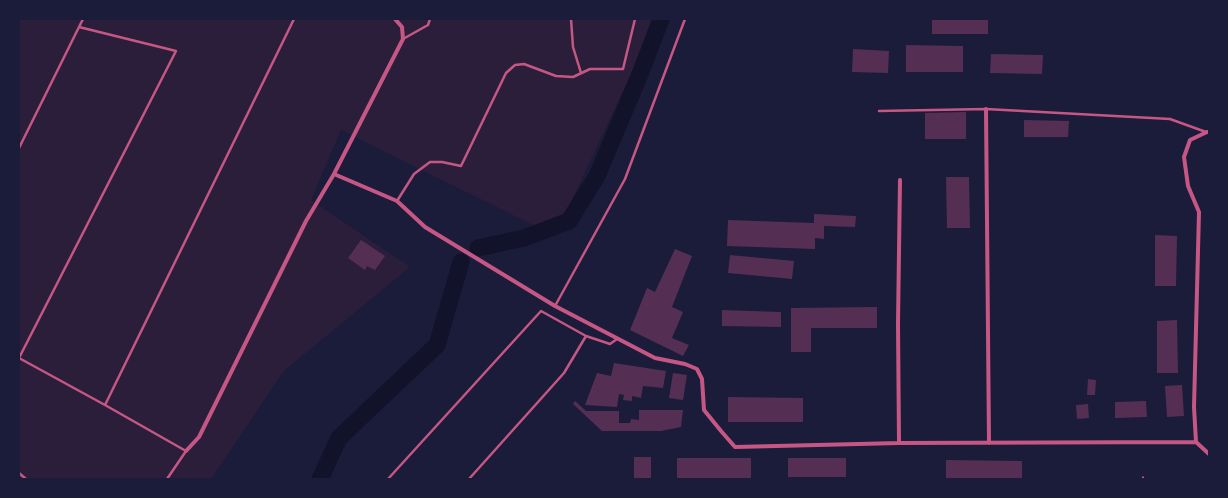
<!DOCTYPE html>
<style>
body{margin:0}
#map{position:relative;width:1228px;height:498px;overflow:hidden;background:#1b1b3a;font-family:Barlow,sans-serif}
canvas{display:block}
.frame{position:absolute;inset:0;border:20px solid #1b1b3a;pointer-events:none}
</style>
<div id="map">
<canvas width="1228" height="498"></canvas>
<div class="frame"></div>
</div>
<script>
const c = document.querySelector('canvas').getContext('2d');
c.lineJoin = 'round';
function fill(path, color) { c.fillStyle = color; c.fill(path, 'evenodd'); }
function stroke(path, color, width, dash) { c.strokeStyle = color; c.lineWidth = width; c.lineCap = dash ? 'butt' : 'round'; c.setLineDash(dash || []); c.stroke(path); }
const green = new Path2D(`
 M19,19H657L555,236L341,130L311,200L410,267L284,371L211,479H19Z`);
const river = new Path2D(`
 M478,248L524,238L569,221L597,176L640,74L661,19
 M320,479L339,438L437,345L461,262`);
const building = new Path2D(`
 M932,19H988V34H932Z
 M906,45L963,46V72H906Z
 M853,49L889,51L888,73L852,72Z
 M991,54L1043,55L1042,74L990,73Z
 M966,112V139H925V113Z
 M1024,120L1069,121L1068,137H1024Z
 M946,177H969L970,228H947Z
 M814,214L856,216L855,227L824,226V239L815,238V249L727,246L728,220L814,223Z
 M1155,235L1177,236L1176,286H1155Z
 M361,240L385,256L375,270L367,266L365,270L348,258Z
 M675,249L692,256L672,307L683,312L672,338L689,345L683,356L630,330L647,288L655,292Z
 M730,255L794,261L792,279L728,273Z
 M877,307V328H811V352H791V308Z
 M722,310L781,312V327L722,326Z
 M1177,320L1178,373H1157V321Z
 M614,363L666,371L663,388L643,386L641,398L632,396V401L623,400L624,395L619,394L617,407L585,405L597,373L611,376Z
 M673,373L687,375L683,400L669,398Z
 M1088,379L1096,380L1095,395H1087Z
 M1182,385L1184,416L1167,417L1165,386Z
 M728,397L803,398V422H728Z
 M575,401L586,411H619V423H630L631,419L639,420V410H683L681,427L661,431H602L573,404Z
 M1146,401L1147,417L1115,418V402Z
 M1088,404L1089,418L1077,419L1076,405Z
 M634,457H651V479H634Z
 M677,458H751V479L677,478Z
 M788,458H846V477H788Z
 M946,460L1022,461V479H946Z`);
const path = new Path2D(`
 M1143,479V477`);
const service = new Path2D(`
 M571,19L573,47L581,73
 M403,39L428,25L430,19
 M879,111L986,109L1170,119L1206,132
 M19,148L79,27
 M397,201L414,174L430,162H442L461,166L506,73L515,65L524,64L556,76L573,77L590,69H623L635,19
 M555,306L625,179L685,19
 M19,358L176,51L79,27L83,19
 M19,358L105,405L186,451L167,479
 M105,405L294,19
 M19,473L26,479
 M388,479L541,311L586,336
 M469,479L564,373L586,336L610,344L617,339`);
const minor = new Path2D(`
 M986,109L989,443
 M334,174L397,201L425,227L555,306L655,358L685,364L697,369L702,379L704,410L721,431L735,447L899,443L1196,442L1209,454
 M1196,442L1194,407L1199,212L1188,186L1184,157L1190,140L1207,132H1209
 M899,443L898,323L900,180
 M186,451L199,437L306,221L334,174L403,39L402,27L395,19`);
fill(green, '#2a1e3b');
stroke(river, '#12122b', 17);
fill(building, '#542f53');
stroke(path, '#ff6b9d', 1.5);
stroke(service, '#c65784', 2.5);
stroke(minor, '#c65784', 4);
</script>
